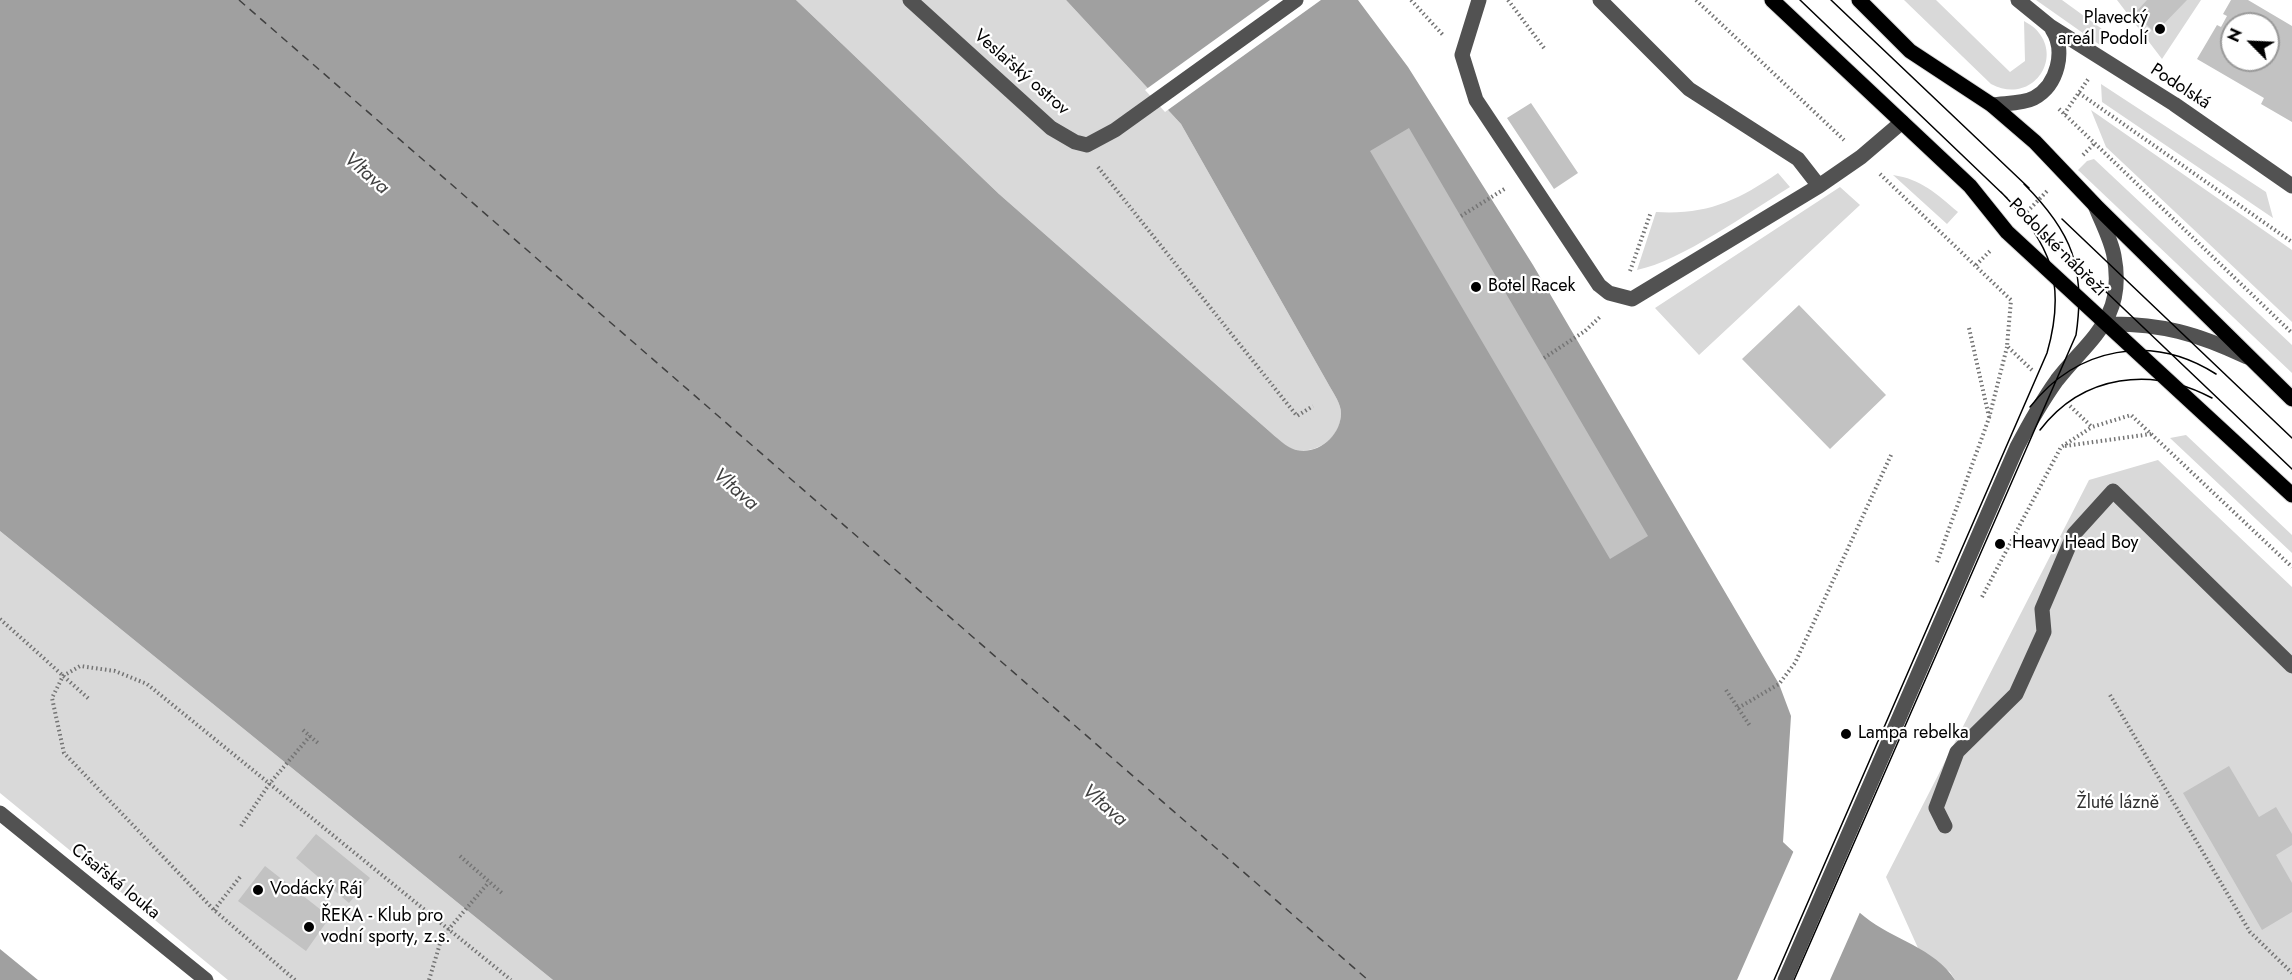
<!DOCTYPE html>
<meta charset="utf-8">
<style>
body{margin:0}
#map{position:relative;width:2292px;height:980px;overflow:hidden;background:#fff;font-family:Jost,sans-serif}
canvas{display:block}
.north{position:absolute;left:2220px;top:12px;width:60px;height:60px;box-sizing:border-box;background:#fff;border:2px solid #999;border-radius:50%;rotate:294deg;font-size:16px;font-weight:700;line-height:24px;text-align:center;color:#000}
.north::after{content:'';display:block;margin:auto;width:21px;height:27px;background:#000;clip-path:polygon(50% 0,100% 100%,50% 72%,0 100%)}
</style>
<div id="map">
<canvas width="2292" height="980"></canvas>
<div class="north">N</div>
</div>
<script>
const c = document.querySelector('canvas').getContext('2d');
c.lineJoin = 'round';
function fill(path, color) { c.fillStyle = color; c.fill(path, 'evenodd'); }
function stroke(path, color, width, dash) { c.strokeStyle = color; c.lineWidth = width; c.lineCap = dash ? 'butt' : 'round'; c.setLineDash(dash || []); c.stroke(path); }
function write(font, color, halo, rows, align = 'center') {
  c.font = font + ' Jost,sans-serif'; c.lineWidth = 4.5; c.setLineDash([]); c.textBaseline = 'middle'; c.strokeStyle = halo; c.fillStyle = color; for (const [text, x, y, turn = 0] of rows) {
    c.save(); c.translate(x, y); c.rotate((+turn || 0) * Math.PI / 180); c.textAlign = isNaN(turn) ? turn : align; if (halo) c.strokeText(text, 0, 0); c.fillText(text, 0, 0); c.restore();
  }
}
const green = new Path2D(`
 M796,0H1066L1181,124L1330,387C1334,394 1341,404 1341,413C1341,436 1319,454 1296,450C1287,449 1276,437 1269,431L999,194Z
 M1904,0H1936L2010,72L2025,61L2024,21C2029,24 2036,28 2039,33C2062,62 2030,105 1991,84Z
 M2036,0H2062L2102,29L2103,36L2100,45Z
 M2117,0H2201L2162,59Z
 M2101,84L2266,192L2273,218L2102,102Z
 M2091,110L2292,250V322L2106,147Z
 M2094,159L2292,345V373L2078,170L2087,161Z
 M1778,173L1790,187C1749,212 1681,261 1637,270L1656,212C1707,215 1737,201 1778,173Z
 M1893,175C1921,179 1937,194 1958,212L1947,224Z
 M1840,187L1860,205L1699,355L1655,308Z
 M2186,435L2292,535V553L2170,438Z
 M2158,460L2292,587V980H1955L1950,972L1918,948L1886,877L2089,480Z
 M0,531L553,980H228L0,793Z`);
const water = new Path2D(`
 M0,0H796L999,194L1269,431C1276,437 1287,448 1296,450C1319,455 1341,435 1341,413C1341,404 1334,394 1330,387L1181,124L1066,0H1358L1408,67L1533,265L1779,684L1791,716L1783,842C1810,867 1836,894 1865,917C1892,939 1935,948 1955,980H553L0,531Z
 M0,949L38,980H0Z`);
const pier = new Path2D(`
 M1270,0H1321L1165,112L1145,90Z
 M1795,848L1861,910L1830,980H1737Z`);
const ferry = new Path2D(`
 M239,0L1368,980`);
const building = new Path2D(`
 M2147,0H2187L2155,33L2135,13Z
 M2231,0H2248L2292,26V122L2261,104L2264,98L2197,59L2217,25L2221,27L2227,16L2223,14ZM2232,24H2268V60H2232Z
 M1531,103L1578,173L1554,189L1507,118Z
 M1409,128L1648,536L1610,559L1370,151Z
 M1799,305L1886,395L1830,449L1742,359Z
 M2229,766L2259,817L2276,807L2292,834V845L2276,855L2292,883V912L2262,930L2183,793Z
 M316,834L370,878L349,903L296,858Z
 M265,866L330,917L306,951L238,901Z`);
const path = new Path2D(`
 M1411,0L1443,35
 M1508,0L1544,48
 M1696,0L1844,140
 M2079,93L2292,242
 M2059,109L2292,333
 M2064,114L2089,78
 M2083,155L2094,144
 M1098,167L1297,416L1313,406
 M1880,174L2011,300L2007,346L2034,372
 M2024,215L2048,190
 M1461,216L1506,188
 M1976,265L1990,251
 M1630,271L1651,212
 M1969,328L1989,417
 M1544,358L1585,331L1601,316
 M2070,406L2092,427L2131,415L2292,567
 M2065,446L2151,434
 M1937,562L1989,418L2007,347
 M1982,597L2061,447L2092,427
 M0,619L89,699
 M1726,690L1750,726
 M2110,695L2250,932L2292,973
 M1738,708L1779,684L1795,663L1892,453
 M303,730L319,744
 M241,826L270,783L310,736
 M460,856L502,893
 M214,910L240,877
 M295,980L214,910L64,753L52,698L63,676L80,666L115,671L147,684L511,980
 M429,980L442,937L489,882`);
const minor = new Path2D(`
 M910,0L1051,128L1075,142L1087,145L1115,130L1296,0
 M1479,0L1462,55L1476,100L1599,285L1609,293L1632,299L1819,186L1798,159L1689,89L1600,0
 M2018,0L2050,26L2174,104L2292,186
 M1992,105C2006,103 2022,104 2034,98C2058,85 2066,50 2052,29
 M1819,186L1861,157L1902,122
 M2106,324C2161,323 2198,334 2247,357
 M0,813L206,980
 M1945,826L1936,808L1957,752L2016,694L2044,632L2042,609L2074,534L2113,491L2292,666
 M1785,980L2017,447C2029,424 2042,401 2057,380C2090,338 2126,318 2114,256C2111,239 2101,221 2095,205`);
const major = new Path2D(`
 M1772,0L1970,186L2007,232L2292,495
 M1859,0L1910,51L1992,105L2035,142L2095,205L2292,399`);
const tram = new Path2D(`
 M1800,0L2007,198
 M1831,0L2029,188
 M2062,219L2292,438
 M2038,227L2292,469
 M2030,407C2077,347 2152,333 2216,374
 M2040,430C2083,374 2152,366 2212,398
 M1774,980L2047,353C2067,283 2051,243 2001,192
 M1794,980L2076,335C2086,268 2072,232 2024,184`);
const markers = [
 [2160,29,6,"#000"],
 [1476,287,6,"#000"],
 [2000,544,6,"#000"],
 [1846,734,6,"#000"],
 [258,890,6,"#000"],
 [309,927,6,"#000"]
];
const poiNames = [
 ["Plavecký",2148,19,"right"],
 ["areál Podolí",2148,40,"right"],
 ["Botel Racek",1488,287],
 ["Heavy Head Boy",2012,544],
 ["Lampa rebelka",1858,734],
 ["Vodácký Ráj",270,890],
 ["ŘEKA - Klub pro",321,917],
 ["vodní sporty, z.s.",321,938]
];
const streetNames = [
 ["Veslařský ostrov",1021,73,41],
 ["Podolská",2180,87,33],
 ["Podolské nábřeží",2057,248,45],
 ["Císařská louka",115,882,39]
];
const parkNames = [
 ["Žluté lázně",2118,804]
];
const waterNames = [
 ["Vltava",366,174,41],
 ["Vltava",735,490,41],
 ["Vltava",1104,806,41]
];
fill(green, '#d9d9d9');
fill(water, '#a0a0a0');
fill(pier, '#fff');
stroke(ferry, '#414141', 1.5, [8, 6]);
fill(building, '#c2c2c2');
stroke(major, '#dbdbdb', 17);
stroke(path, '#747474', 4, [1.5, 3]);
stroke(minor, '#525252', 15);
stroke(major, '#000', 15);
stroke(tram, '#000', 1.5);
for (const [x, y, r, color] of markers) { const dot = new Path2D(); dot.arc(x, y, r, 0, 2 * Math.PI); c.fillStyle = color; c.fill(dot); stroke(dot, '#fff', 2); }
write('18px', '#000', '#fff', poiNames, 'left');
write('18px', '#000', '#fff', streetNames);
write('18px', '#303030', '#fff', parkNames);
write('italic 20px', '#414141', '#fff', waterNames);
</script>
